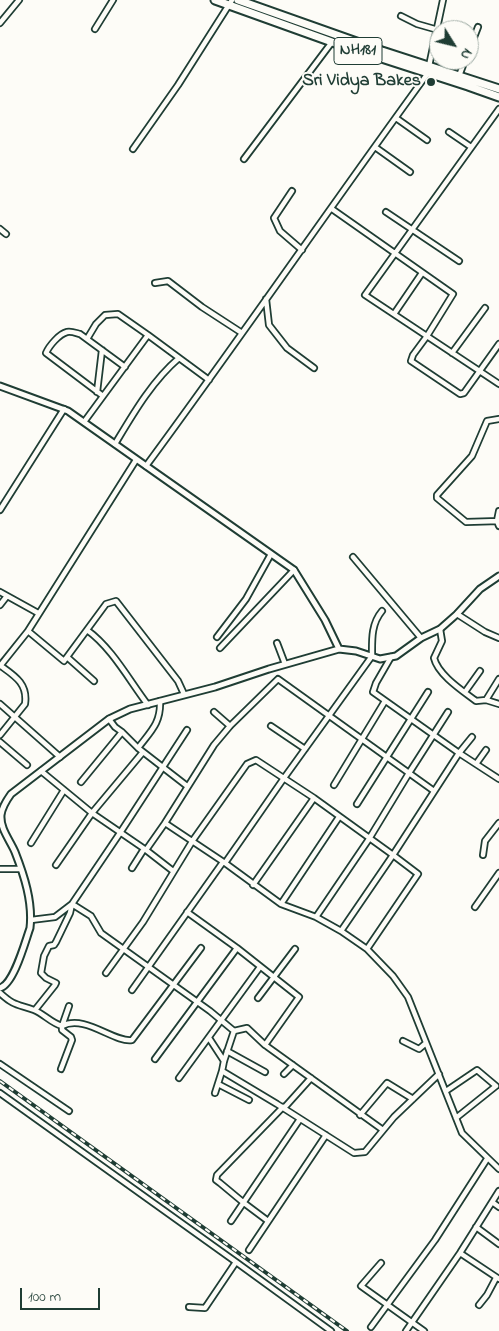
<!DOCTYPE html>
<style>
body{margin:0}
#map{position:relative;width:499px;height:1331px;overflow:hidden;background:#fdfcf7;font-family:"Indie Flower",sans-serif}
canvas{display:block}
.north{position:absolute;left:429px;top:20px;width:50px;height:50px;box-sizing:border-box;background:#fdfcf7;border:1px solid #a4b0a9;border-radius:50%;rotate:126deg;font-size:14px;font-weight:700;line-height:20px;text-align:center;color:#1f3d34}
.north::after{content:'';display:block;margin:auto;width:18px;height:22px;background:#1f3d34;clip-path:polygon(50% 0,100% 100%,50% 72%,0 100%)}
.scale{position:absolute;left:20px;top:1288px;width:80px;height:22px;box-sizing:border-box;border:2px solid #1f3d34;border-top:0;padding-left:6px;font-size:15px;line-height:18px;white-space:nowrap;color:#1f3d34;-webkit-text-stroke:4px #fdfcf7;paint-order:stroke}
</style>
<div id="map">
<canvas width="499" height="1331"></canvas>
<div class="north">N</div>
<div class="scale">100 m</div>
</div>
<script>
const c = document.querySelector('canvas').getContext('2d');
c.lineJoin = 'round';
function stroke(path, color, width, dash) { c.strokeStyle = color; c.lineWidth = width; c.lineCap = dash ? 'butt' : 'round'; c.setLineDash(dash || []); c.stroke(path); }
function write(font, color, halo, rows, align = 'center') {
  c.font = font + ' "Indie Flower",sans-serif'; c.lineWidth = 4; c.setLineDash([]); c.textBaseline = 'middle'; c.strokeStyle = halo; c.fillStyle = color; for (const [text, x, y, turn = 0] of rows) {
    c.save(); c.translate(x, y); c.rotate((+turn || 0) * Math.PI / 180); c.textAlign = isNaN(turn) ? turn : align; if (halo) c.strokeText(text, 0, 0); c.fillText(text, 0, 0); c.restore();
  }
}
const minor = new Path2D(`
 M401,16L417,24L438,30
 M0,23L19,0
 M95,29L113,0
 M469,50L478,27
 M429,66L443,0
 M459,76L465,60
 M499,109L365,295L499,384
 M396,118L427,140
 M449,132L471,147
 M375,147L410,172
 M133,149L178,85L232,0
 M244,159L332,42
 M292,191L274,218L280,231L302,250
 M332,209L453,294L427,336L413,355L411,361L460,394L464,393L499,344
 M386,212L459,261
 M0,229L6,234
 M155,283L168,281L202,307L242,333
 M266,299L269,325L287,348L314,368
 M394,314L422,273
 M87,339L96,324L105,315L118,314L148,335
 M452,353L485,308
 M97,392L102,350
 M103,396L46,353C49,346 59,334 67,332C71,331 76,333 80,334L125,367
 M499,419L487,421L472,456L437,495V498L466,522L499,521
 M84,422L148,335L209,380
 M115,444C133,414 152,381 179,358
 M136,460L28,631L64,661L106,604L116,601L178,681L184,694
 M146,466C242,336 333,203 428,73
 M0,510L64,409
 M499,511L497,521L499,526
 M353,557L421,638
 M0,592L38,613
 M0,605L7,596
 M382,611C371,624 372,640 372,656L284,778L225,863L281,904L316,917L341,931L367,949L418,874L393,855L459,753L373,692L376,683L391,657
 M457,614L485,632L499,638
 M440,629L442,641L434,658C438,675 463,691 476,701L486,700L499,704
 M87,630C112,648 129,680 148,705
 M217,637L246,599L271,554
 M277,643L285,664
 M220,648L294,570
 M67,657L94,681
 M0,666L28,631
 M465,692L480,671
 M486,700L499,679
 M0,704L60,757
 M214,712L230,726
 M109,719L115,727L122,732L138,748L187,786
 M271,726L305,749
 M0,735L25,704C28,684 15,676 1,666
 M472,737L459,753L499,779
 M0,742L27,765
 M138,748C151,731 161,723 160,701
 M476,764L486,750
 M41,771L92,813L146,850L165,823
 M81,782L122,732
 M334,785L385,701
 M357,804L428,692
 M31,843L64,790
 M146,850L173,871
 M483,855L485,841L499,823
 M225,863L165,823L214,745L230,726L278,679L434,791
 M56,865L92,813L143,752
 M132,868L144,849
 M0,869H21
 M253,885L314,798
 M72,904L91,916L101,933L210,1011L234,1031L224,1061L222,1071L277,1104L354,1153L365,1152L394,1117L439,1074
 M281,904L339,817
 M475,907L499,873
 M187,912L237,948L299,997L265,1045L383,1130
 M316,917L369,839L409,773L448,712
 M31,920L55,917L72,904L120,833L187,730
 M367,949L393,976L408,997L462,1133L499,1169
 M106,973L143,922L193,840L247,764L256,760L314,798L393,855L341,931
 M132,990L223,862
 M0,993C14,1006 17,1004 34,1010C44,1014 51,1023 62,1026C85,1014 114,1043 132,1040L201,948
 M258,998L295,949
 M35,1010L55,985L56,983L46,978L41,973L44,956L49,946L54,945L56,942L70,913L72,904
 M234,1031L247,1028L265,1045
 M209,1038L224,1061
 M403,1041L419,1049L426,1043
 M227,1051L265,1072
 M155,1059L237,948
 M0,1064L69,1111
 M61,1069L72,1040L71,1037L62,1030V1026L69,1006
 M284,1074L293,1065
 M179,1078L260,967
 M218,1084L249,1100
 M446,1091L477,1070L496,1086L456,1118
 M0,1093L236,1262
 M215,1093L222,1071
 M284,1108L311,1078
 M360,1115L387,1083L413,1099
 M492,1202L499,1207
 M231,1221L300,1119
 M268,1221L244,1203L220,1183L216,1180L217,1175L283,1107
 M476,1227L499,1244
 M249,1250L326,1135
 M460,1253L499,1279
 M381,1263L361,1286L424,1331
 M479,1305L487,1295L496,1278
 M189,1307L205,1308L236,1262L331,1331
 M371,1327L435,1240L487,1159
 M406,1331L460,1253L499,1191`);
const tertiary = new Path2D(`
 M0,386L68,411L294,570L325,620L339,649
 M0,988C14,984 25,942 30,928C33,902 24,875 15,852C10,840 0,829 1,815C2,807 6,801 11,794L109,719L130,709L215,687L269,669L339,649L356,651L380,659L396,656L421,638L440,629L457,614L480,589L499,576`);
const trunk = new Path2D(`
 M215,0L332,42L468,86L499,97
 M238,0L382,51L499,89`);
const rail = new Path2D(`
 M0,1081L347,1331`);
const markers = [
 [431,82,5,"#1f3d34"]
];
const shields = [
 [358,51,48]
];
const shieldNames = [
 ["NH181",358,51]
];
const poiNames = [
 ["Sri Vidya Bakes",421,82]
];
stroke(minor, '#1f3d34', 8);
stroke(tertiary, '#1f3d34', 9);
stroke(trunk, '#1f3d34', 11);
stroke(minor, '#fdfcf7', 4.5);
stroke(tertiary, '#fdfcf7', 5);
stroke(trunk, '#fdfcf7', 7);
stroke(rail, '#1f3d34', 4);
stroke(rail, '#fdfcf7', 2, [5.5]);
for (const [x, y, r, color] of markers) { const dot = new Path2D(); dot.arc(x, y, r, 0, 2 * Math.PI); c.fillStyle = color; c.fill(dot); stroke(dot, '#fdfcf7', 2); }
for (const [x, y, w] of shields) { const box = new Path2D(); box.roundRect(x - w / 2, y - 13.5, w, 27, 4); c.fillStyle = '#fdfcf7'; c.fill(box); stroke(box, '#1f3d34', 1); }
write('bold 16px', '#1f3d34', null, shieldNames);
write('bold 18px', '#1f3d34', '#fdfcf7', poiNames, 'right');
</script>
